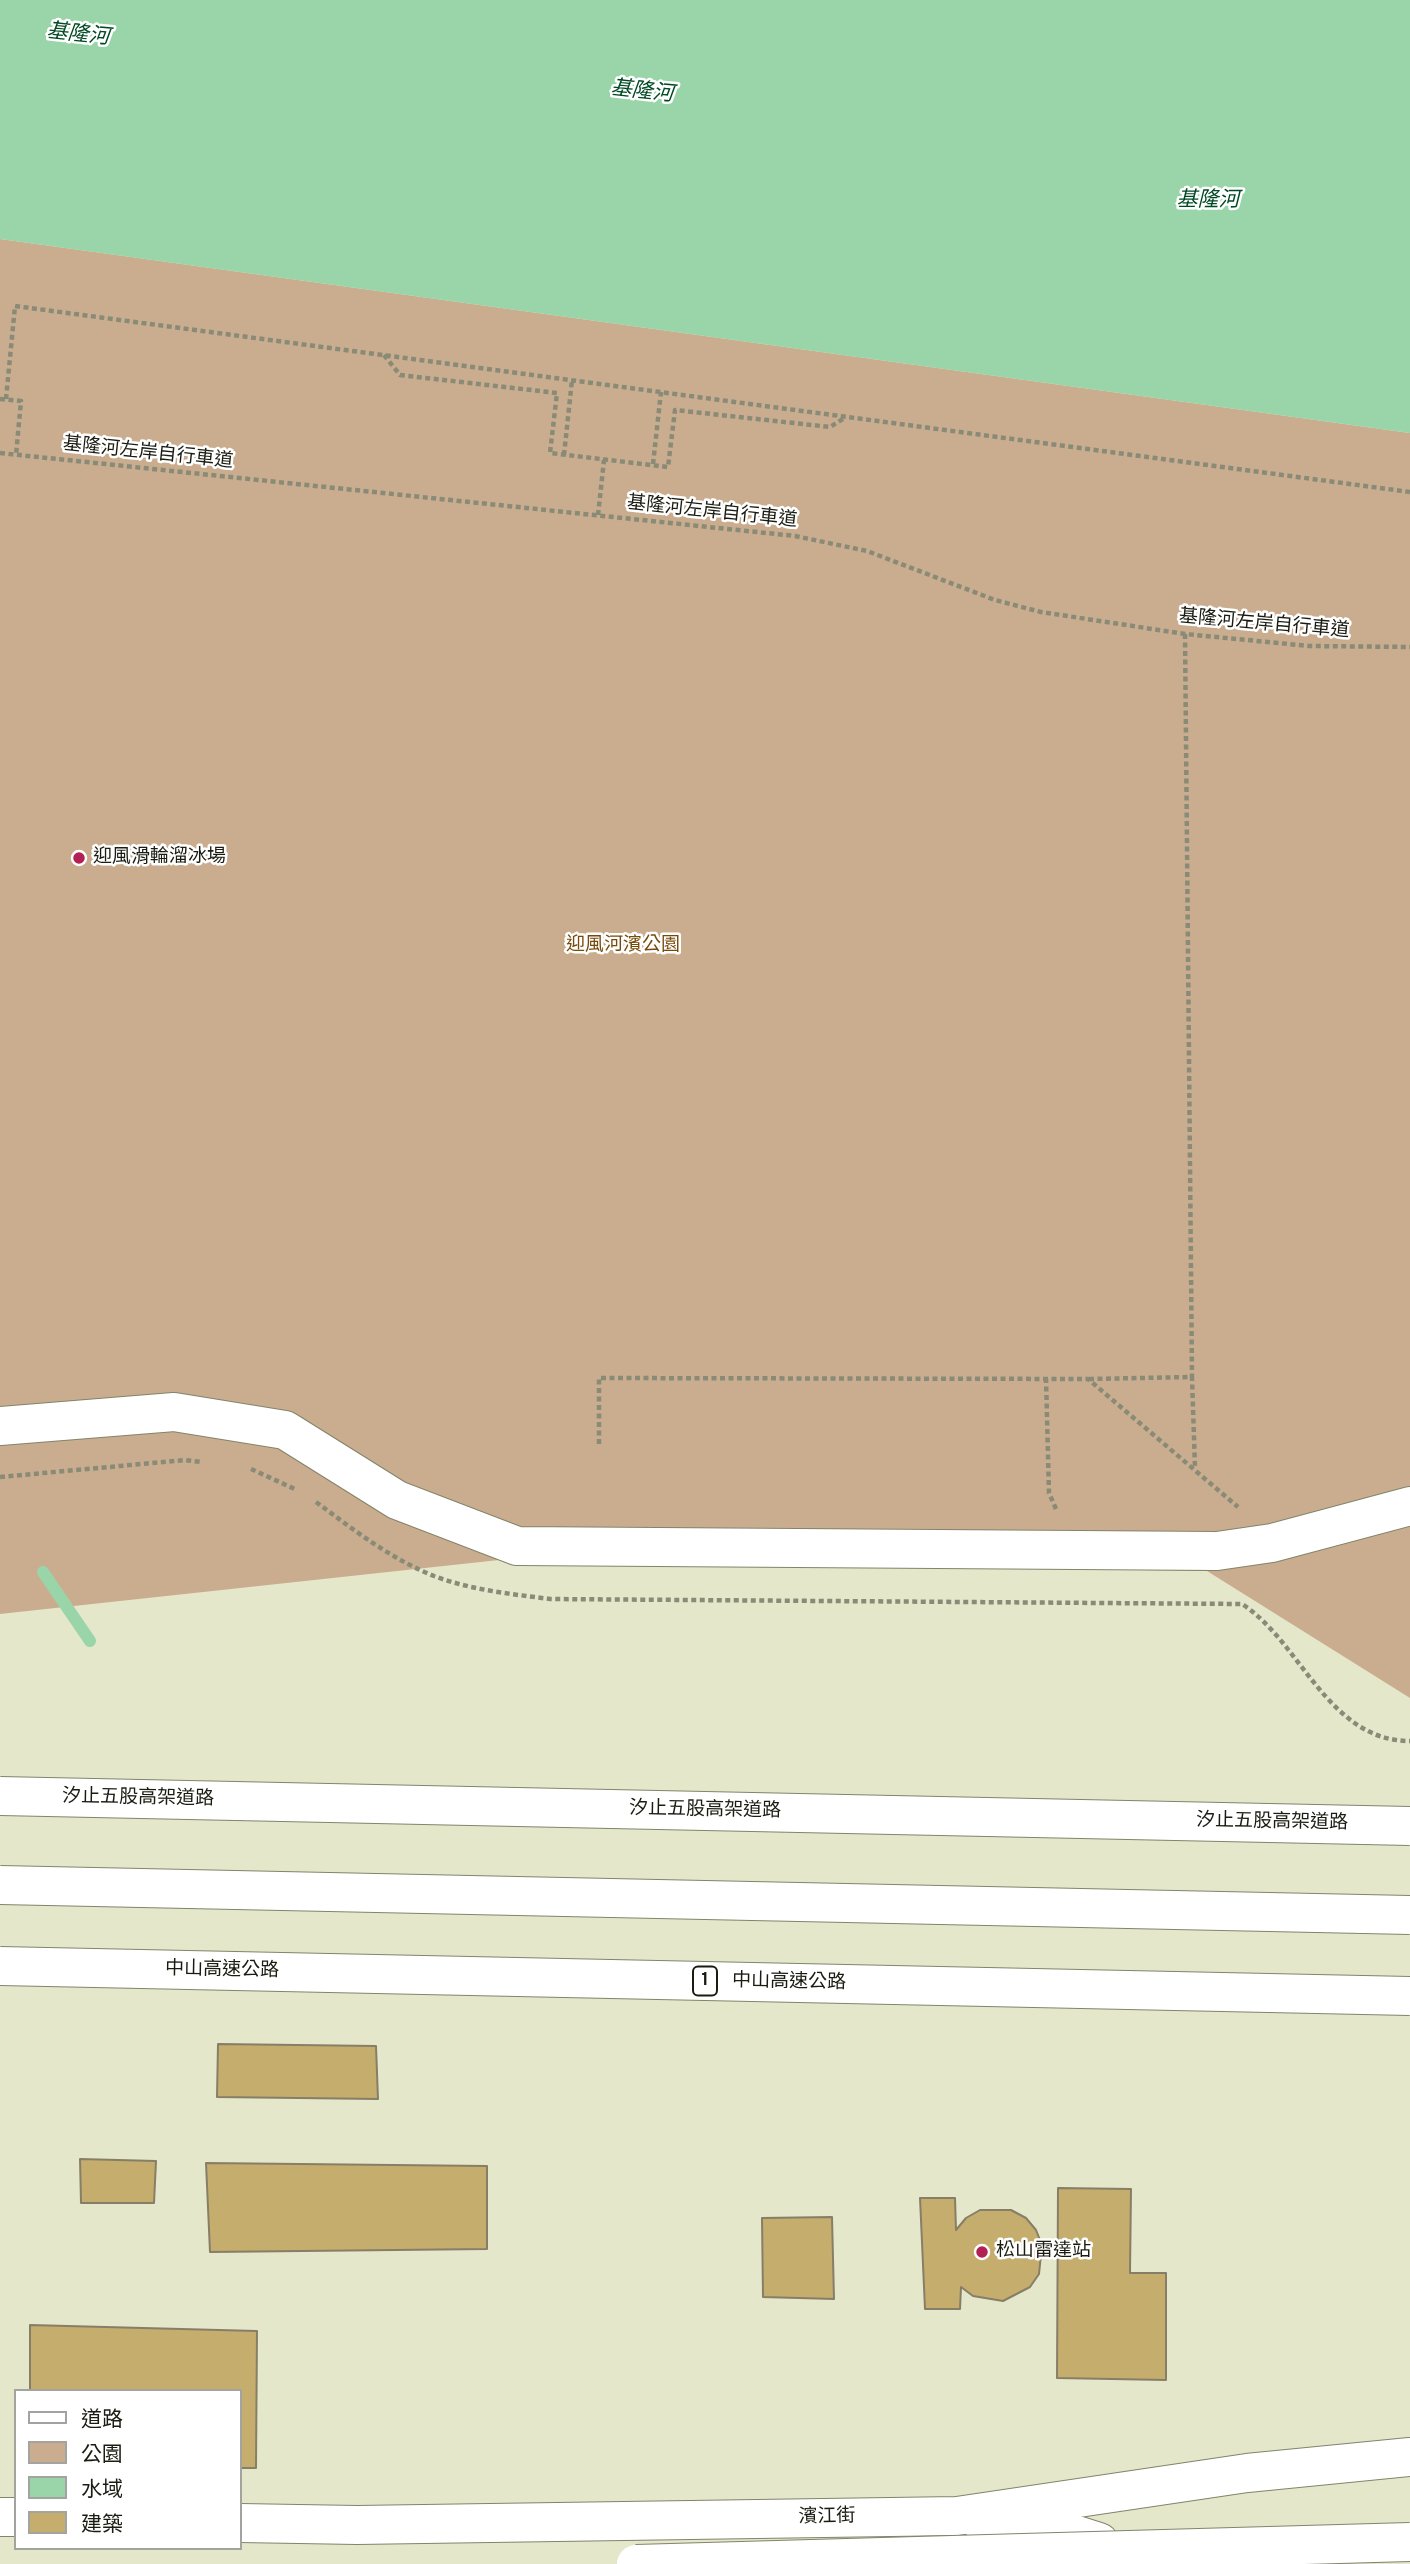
<!DOCTYPE html>
<meta charset="utf-8">
<style>
body{margin:0}
#map{position:relative;width:1410px;height:2564px;overflow:hidden;background:#e5e7cb;font-family:Overpass,"Noto Sans TC",sans-serif}
canvas{display:block}
.legend{position:absolute;left:14px;top:2389px;width:228px;height:161px;box-sizing:border-box;background:#fff;border:2px solid #a3a4a0;margin:0;padding:9px 12px;list-style:none;font-size:21px;color:#1a1b11}
.legend li{display:flex;align-items:center;gap:14px;height:35px}
.legend b{width:35px;border:2px solid #a3a4a0}
</style>
<div id="map">
<canvas width="1410" height="2564"></canvas>
<ul class="legend">
<li><b style="height:9px;background:#fff"></b>道路</li>
<li><b style="height:19px;background:#caad8f"></b>公園</li>
<li><b style="height:19px;background:#99d5a9"></b>水域</li>
<li><b style="height:19px;background:#c5ad6e"></b>建築</li>
</ul>
</div>
<script>
const c = document.querySelector('canvas').getContext('2d');
c.lineJoin = 'round';
function fill(path, color) { c.fillStyle = color; c.fill(path, 'evenodd'); }
function stroke(path, color, width, dash) { c.strokeStyle = color; c.lineWidth = width; c.lineCap = dash ? 'butt' : 'round'; c.setLineDash(dash || []); c.stroke(path); }
function write(font, color, halo, rows, align = 'center') {
  c.font = font + ' Overpass,"Noto Sans TC",sans-serif'; c.lineWidth = 5; c.setLineDash([]); c.textBaseline = 'middle'; c.strokeStyle = halo; c.fillStyle = color; for (const [text, x, y, turn = 0] of rows) {
    c.save(); c.translate(x, y); c.rotate((+turn || 0) * Math.PI / 180); c.textAlign = isNaN(turn) ? turn : align; if (halo) c.strokeText(text, 0, 0); c.fillText(text, 0, 0); c.restore();
  }
}
const green = new Path2D(`
 M0,239L1410,433V1698L1207,1571L499,1560L0,1614Z`);
const water = new Path2D(`
 M0,0H1410V433L0,239Z`);
const stream = new Path2D(`
 M43,1572L90,1641`);
const building = new Path2D(`
 M218,2044L376,2046L378,2099L217,2097Z
 M80,2159L156,2161L154,2203H81Z
 M206,2163L487,2166V2249L210,2252Z
 M1058,2188L1131,2189L1130,2273H1166V2380L1057,2378Z
 M920,2198H955L956,2230L966,2218L980,2210H1011L1026,2218L1036,2230L1042,2245L1039,2274L1030,2287L1003,2301L973,2296L961,2287L960,2309H925Z
 M832,2217L834,2299L763,2297L762,2218Z
 M30,2325L257,2331L256,2468H240V2391H30Z`);
const path = new Path2D(`
 M384,355L400,375L557,393L550,453L668,467L675,410L830,427L846,417
 M0,399L21,401L16,455
 M6,399L15,306L1410,492
 M0,453L795,536L867,551L995,600L1041,612L1185,634L1309,646L1410,647
 M564,455L572,380
 M653,464L661,392
 M598,515L604,460
 M1185,634L1192,1377
 M1046,1378L1049,1493L1056,1509
 M1089,1379L1192,1377L1195,1468
 M599,1444V1378L1088,1379L1238,1507
 M251,1469L297,1490
 M0,1477L185,1460L201,1462
 M316,1502C354,1530 391,1559 434,1576C471,1590 511,1594 550,1599L1242,1604C1301,1642 1328,1741 1410,1741`);
const minor = new Path2D(`
 M0,1426L174,1412L285,1430L397,1500L517,1546L1217,1551L1272,1543L1410,1506
 M976,2518L1052,2527L1099,2542L1105,2562`);
const major = new Path2D(`
 M0,2517H16
 M240,2523L357,2525L957,2516L1247,2473L1410,2457`);
const highwayBridge = new Path2D(`
 M0,1796L1410,1826
 M0,1885L1410,1915
 M0,1966L1410,1996
 M636,2564L1410,2542`);
const markers = [
 [79,858,7,"#b12154"],
 [982,2252,7,"#b12154"]
];
const shields = [
 [705,1981,24]
];
const shieldNames = [
 ["1",705,1981]
];
const streetNames = [
 ["基隆河左岸自行車道",148,454,6],
 ["基隆河左岸自行車道",712,513,6],
 ["基隆河左岸自行車道",1264,625,5],
 ["汐止五股高架道路",138,1799,1],
 ["汐止五股高架道路",705,1811,1],
 ["汐止五股高架道路",1272,1823,1],
 ["中山高速公路",222,1971,1],
 ["中山高速公路",789,1983,1],
 ["濱江街",827,2518,-1]
];
const poiNames = [
 ["迎風滑輪溜冰場",93,858],
 ["松山雷達站",996,2252]
];
const parkNames = [
 ["迎風河濱公園",623,946]
];
const waterNames = [
 ["基隆河",78,36,6],
 ["基隆河",642,93,6],
 ["基隆河",1208,202]
];
fill(green, '#caad8f');
fill(water, '#99d5a9');
stroke(stream, '#99d5a9', 12);
fill(building, '#c5ad6e');
stroke(building, '#877e67', 2);
stroke(minor, '#82846b', 40);
stroke(major, '#82846b', 40);
stroke(path, '#898b77', 4.5, [5, 3.5]);
stroke(minor, '#fff', 38);
stroke(major, '#fff', 38);
stroke(highwayBridge, '#82846b', 40, []);
stroke(highwayBridge, '#fff', 38);
for (const [x, y, r, color] of markers) { const dot = new Path2D(); dot.arc(x, y, r, 0, 2 * Math.PI); c.fillStyle = color; c.fill(dot); stroke(dot, '#fff', 2.5); }
for (const [x, y, w] of shields) { const box = new Path2D(); box.roundRect(x - w / 2, y - 14.5, w, 29, 5); c.fillStyle = '#fff'; c.fill(box); stroke(box, '#1a1b11', 2); }
write('bold 18px', '#1a1b11', null, shieldNames);
write('19px', '#1a1b11', '#fff', streetNames);
write('19px', '#1a1b11', '#fff', poiNames, 'left');
write('19px', '#764a0a', '#fff', parkNames);
write('italic 21px', '#004a23', '#fff', waterNames);
</script>
